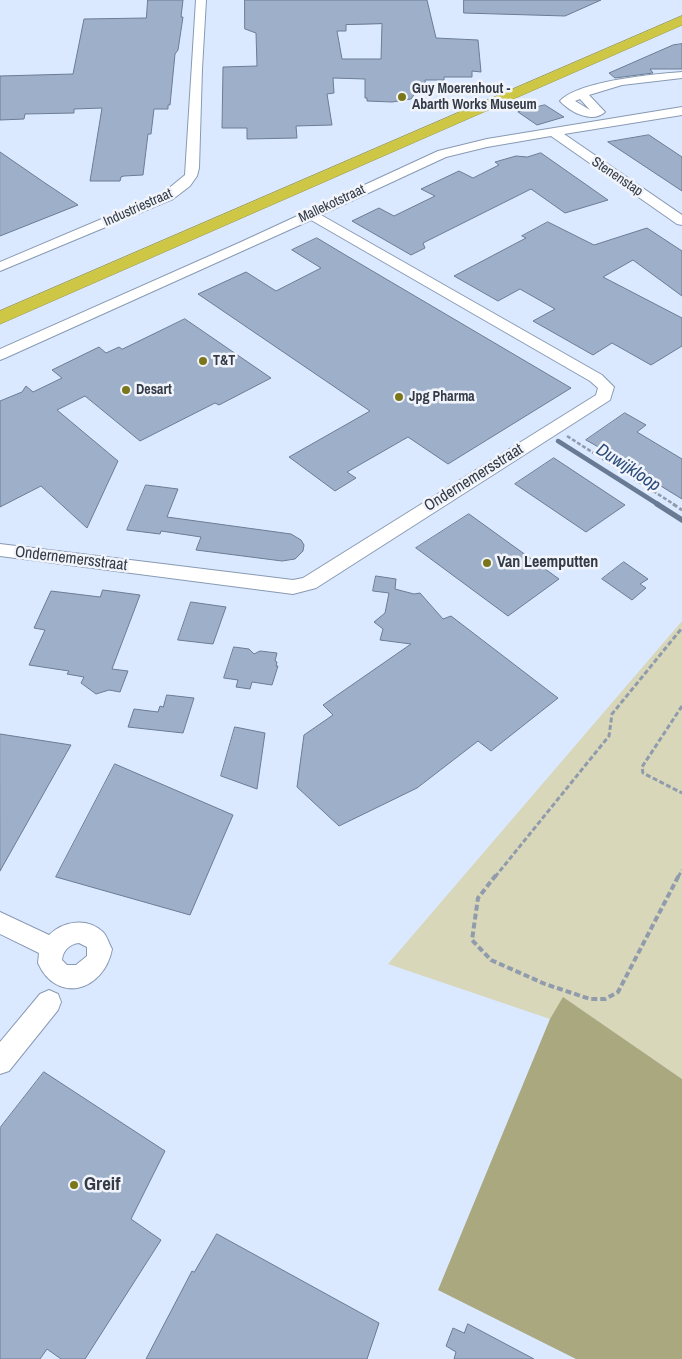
<!DOCTYPE html>
<style>
body{margin:0}
canvas{display:block;background:#dae9ff}
</style>
<canvas width="682" height="1359"></canvas>
<script>
const c = document.querySelector('canvas').getContext('2d');
c.lineJoin = 'round';
function fill(path, color) { c.fillStyle = color; c.fill(path, 'evenodd'); }
function stroke(path, color, width, dash) { c.strokeStyle = color; c.lineWidth = width; c.lineCap = dash ? 'butt' : 'round'; c.setLineDash(dash || []); c.stroke(path); }
function write(font, color, halo, rows, align = 'center') {
  c.font = font + ' "Archivo Narrow",sans-serif'; c.lineWidth = 5; c.setLineDash([]); c.textBaseline = 'middle'; c.strokeStyle = halo; c.fillStyle = color; for (const [text, x, y, turn = 0] of rows) {
    c.save(); c.translate(x, y); c.rotate((+turn || 0) * Math.PI / 180); c.textAlign = isNaN(turn) ? turn : align; if (halo) c.strokeText(text, 0, 0); c.fillText(text, 0, 0); c.restore();
  }
}
const green = new Path2D(`
 M682,621V1079L564,998L550,1019L388,964Z`);
const forest = new Path2D(`
 M563,997L682,1079V1359H576L438,1290L550,1019Z`);
const streamFar1 = new Path2D(`
 M558,441L659,505`);
const stream = new Path2D(`
 M657,504L682,520`);
const building = new Path2D(`
 M148,0H183L181,17H183L178,50L175,54L170,105H168V109H154L151,134H148L143,175L124,176L121,177L120,181H90L102,108L74,109V113L25,114L24,119L0,120V76L73,74L84,19L146,18Z
 M245,0H427L436,38L478,40L481,72L472,71V77H444V80H425L426,92H416L411,99L392,102L367,101V98H365V79L333,78L334,93L327,94L332,125L296,126L297,138L247,139V128H222L223,67L257,66L256,33L245,29ZM382,24L381,59H342L337,31H346V25Z
 M464,0H601L565,16L464,13Z
 M682,44V69H650L653,73L615,78L609,73L673,45Z
 M545,105L564,117L537,125L518,112Z
 M649,135L682,157V191L608,142Z
 M0,152L45,183L78,205L0,236Z
 M541,153L608,200L565,213L531,189L423,243L425,248L411,255L352,221L379,208L394,216L435,196L421,189L459,171L473,178L499,165L495,162L516,156L527,157Z
 M548,222L594,245L647,228L682,251V296L633,260L603,277L682,318V346L651,365L612,343L593,355L533,321L555,309L520,289L498,301L454,276L526,238L522,236Z
 M317,238L347,256L571,388L448,464L408,437L347,472L356,478L335,491L289,457L370,411L198,294L246,272L276,291L321,268L292,250Z
 M185,319L271,378L219,405L215,403L140,441L85,396L57,410L118,461L87,528L41,486L0,507V401L22,392L26,386L33,392L62,378L52,370L99,347L106,353L119,347L122,349Z
 M625,413L646,425L637,432L682,459V499L630,467L632,466L604,448L602,449L586,440Z
 M554,458L625,505L586,532L515,484Z
 M146,485L178,489L167,517L291,534L301,540L304,545L303,551L295,559L282,561L196,550L201,537L161,531L160,534L127,530Z
 M469,514L559,579L508,616L416,548Z
 M624,562L648,579L640,584L646,588L632,600L602,579Z
 M376,576L396,579L395,589L414,594L420,593L443,619L451,616L558,698L491,751L478,741L417,788L339,826L297,787L304,735L333,715L323,705L411,644L380,640L383,629L374,622L385,613L389,593L373,591Z
 M103,590L140,595L112,669L128,671L120,692L109,690L96,694L81,683L84,677L67,674L69,671L29,665L45,630L34,628L51,591L100,597Z
 M191,602L226,607L213,644L178,640Z
 M234,647L249,649L254,654L260,651L277,653L275,661L277,662L276,666H278L272,685L252,682L250,689L236,687L238,680L224,678Z
 M167,695L194,698L183,733L128,727L134,709L158,712L160,706L163,707Z
 M235,727L265,733L257,789L221,776Z
 M0,734L71,745L0,871Z
 M115,764L233,815L190,915L56,877Z
 M44,1072L165,1151L131,1219L161,1240L85,1359H61L47,1349L40,1359H0V1128Z
 M217,1234L379,1323L367,1359H146L192,1271L194,1272Z
 M468,1324L534,1359H454L456,1352L446,1346L453,1328L464,1333Z`);
const pathFar2 = new Path2D(`
 M567,436L675,505`);
const pathFar1 = new Path2D(`
 M673,504L682,510
 M682,706L642,767L643,773L682,793
 M495,877L609,736L612,714L682,628
 M678,877L682,870`);
const path = new Path2D(`
 M496,875L478,898L472,940L491,960L545,984L590,999H605L618,992L679,875`);
const minor = new Path2D(`
 M196,0H206L202,69L199,168L197,176L190,186L173,199L0,271V262L163,193L185,175Z
 M682,72V78L622,85L589,95L605,112C592,124 570,112 560,101C578,81 655,74 682,72ZM580,99L590,110L575,101Z
 M682,107V115L564,134L682,215V225L677,224L551,136L487,147L446,157L321,215L602,375L614,387L610,400L316,588L293,594L0,556V544L293,580L303,578L596,395L598,388L590,381L311,220L5,358L0,360V349L241,242L438,151L487,139Z
 M0,912L49,935C63,921 87,917 103,932C107,936 109,944 112,949C104,991 57,1005 38,963L39,953L0,934ZM79,943L87,947V956L76,965H67L62,960C63,950 70,944 79,943Z
 M49,990L58,994L61,1002L58,1010L9,1071L0,1074V1042L40,994Z`);
const highway = new Path2D(`
 M682,16V25L0,324V311Z`);
const markers = [
 [402,97,5,"#7c761b"],
 [203,361,5,"#7c761b"],
 [126,390,5,"#7c761b"],
 [399,397,5,"#7c761b"],
 [487,563,5,"#7c761b"],
 [74,1185,5,"#7c761b"]
];
const farPoinames = [
 ["Guy Moerenhout -",412,89],
 ["Abarth Works Museum",412,105],
 ["T&T",213,361],
 ["Desart",136,390],
 ["Jpg Pharma",409,397]
];
const farStreetnames = [
 ["Stenenstap",617,177,34],
 ["Mallekotstraat",332,204,-25],
 ["Industriestraat",138,208,-24]
];
const streetNames = [
 ["Ondernemersstraat",474,478,-32],
 ["Ondernemersstraat",71,559,7]
];
const poiNames = [
 ["Van Leemputten",497,563]
];
const waterNames = [
 ["Duwijkloop",628,468,33]
];
const nearPoinames = [
 ["Greif",84,1185]
];
fill(green, '#d8d7b9');
fill(forest, '#a9a87e');
stroke(streamFar1, '#687a94', 4.5);
stroke(stream, '#687a94', 5.5);
fill(building, '#9dafc9');
stroke(building, '#6c7c95', 1);
stroke(minor, '#889ab3', 2);
stroke(highway, '#989645', 1);
stroke(pathFar2, '#909bac', 2.5, [4, 2]);
stroke(pathFar1, '#909bac', 3, [5, 2.5]);
stroke(path, '#909bac', 4, [6, 3]);
fill(minor, '#fff');
fill(highway, '#cec745');
for (const [x, y, r, color] of markers) { const dot = new Path2D(); dot.arc(x, y, r, 0, 2 * Math.PI); c.fillStyle = color; c.fill(dot); stroke(dot, '#f1f5fb', 2); }
write('bold 14px', '#343b46', '#f1f5fb', farPoinames, 'left');
write('14px', '#343b46', '#f1f5fb', farStreetnames);
write('16px', '#343b46', '#f1f5fb', streetNames);
write('bold 16px', '#343b46', '#f1f5fb', poiNames, 'left');
write('italic 18px', '#2c4c7b', '#f1f5fb', waterNames);
write('bold 19px', '#343b46', '#f1f5fb', nearPoinames, 'left');
</script>
